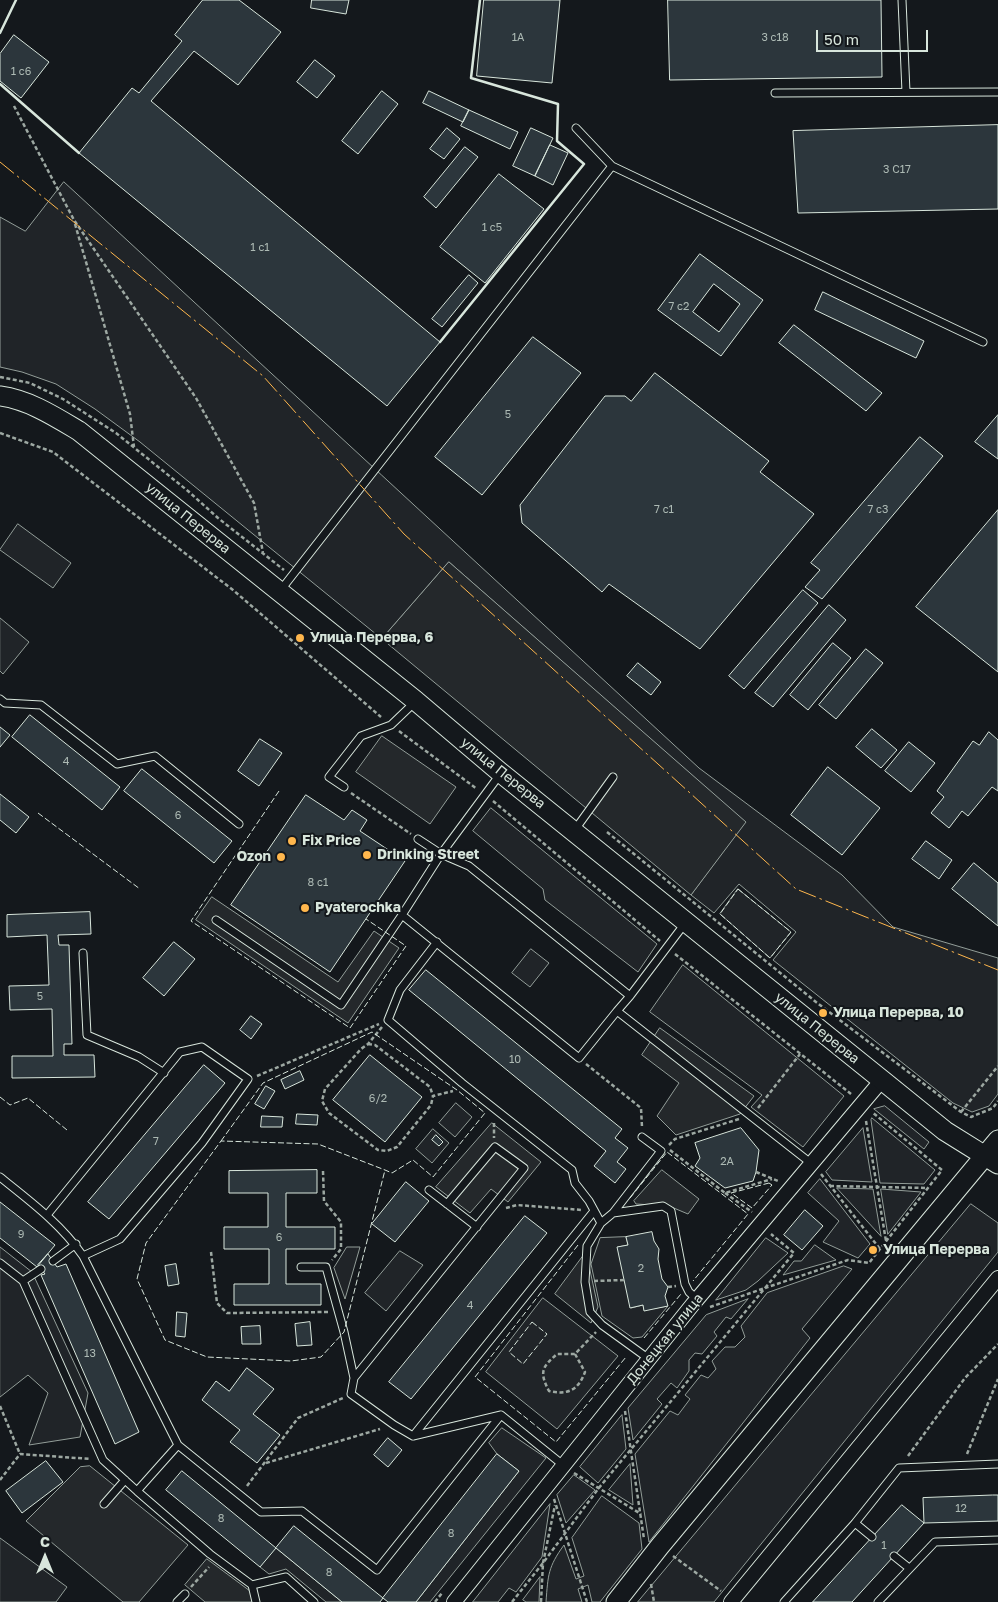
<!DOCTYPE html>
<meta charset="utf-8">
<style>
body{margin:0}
#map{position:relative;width:998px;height:1602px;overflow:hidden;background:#14181c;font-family:"Golos Text",sans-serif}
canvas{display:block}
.north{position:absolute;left:20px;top:1532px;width:50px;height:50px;-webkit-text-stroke:4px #14181c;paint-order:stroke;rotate:0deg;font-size:14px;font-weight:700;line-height:20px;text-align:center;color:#d8e6dc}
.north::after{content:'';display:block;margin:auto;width:18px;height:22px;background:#d8e6dc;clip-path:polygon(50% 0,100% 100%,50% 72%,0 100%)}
.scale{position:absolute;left:816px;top:30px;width:112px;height:22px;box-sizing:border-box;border:2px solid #d8e6dc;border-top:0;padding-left:6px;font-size:15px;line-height:18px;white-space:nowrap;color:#d8e6dc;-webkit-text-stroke:4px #14181c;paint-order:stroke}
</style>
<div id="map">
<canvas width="998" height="1602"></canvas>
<div class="north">С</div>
<div class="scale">50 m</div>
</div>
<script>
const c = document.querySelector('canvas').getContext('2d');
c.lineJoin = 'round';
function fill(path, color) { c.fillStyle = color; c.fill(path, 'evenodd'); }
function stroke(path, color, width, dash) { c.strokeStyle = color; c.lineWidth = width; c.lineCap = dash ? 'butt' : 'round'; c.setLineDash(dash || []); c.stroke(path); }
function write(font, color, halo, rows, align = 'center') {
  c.font = font + ' "Golos Text",sans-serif'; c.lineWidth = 4; c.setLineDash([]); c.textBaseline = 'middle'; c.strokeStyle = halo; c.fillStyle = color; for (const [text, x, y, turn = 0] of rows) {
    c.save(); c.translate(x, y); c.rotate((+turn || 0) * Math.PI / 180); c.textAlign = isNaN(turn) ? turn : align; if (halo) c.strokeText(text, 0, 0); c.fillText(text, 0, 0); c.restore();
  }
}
const green = new Path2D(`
 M64,182L699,768L842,875L893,927L998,958V1094L989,1106L972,1112L953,1103L773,960L796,932L739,884L714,913L691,895L745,822L449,562L382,639L140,442L95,409L56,384L22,372L0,367V217L25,231Z
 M18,524L71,563L53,588L0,550Z
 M0,618L29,642L3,674L0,671Z
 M491,808L657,944L638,972L545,900L543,889L473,831Z
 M738,889L791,932L770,958L720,914Z
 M531,949L549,963L530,987L512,973Z
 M683,965L844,1096L803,1147L751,1107L762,1095L650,1012Z
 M456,1103L472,1117L455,1137L439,1123Z
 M885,1106L929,1142L924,1149L874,1109Z
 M872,1118L935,1170L924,1184L880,1183L871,1120Z
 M863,1128L872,1182L832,1180L826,1172Z
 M433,1129L449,1143L432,1163L416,1149Z
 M820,1179L870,1244L858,1258L823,1242L839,1221L808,1193Z
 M837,1188L873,1189L881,1236Z
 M881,1189L921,1192L888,1234Z
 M971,1204L998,1223V1252L714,1602H638Z
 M626,1237L628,1245L618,1247L631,1308L643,1305L644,1310L668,1306L642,1337L633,1338L602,1316L591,1264L600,1238Z
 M766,1238L788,1253L758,1281L746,1290L716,1300Z
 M815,1245L836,1260L783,1275L794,1261H801Z
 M0,1247L32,1272L88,1393L80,1437L29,1445L48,1393L28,1375L0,1397Z
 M347,1247H360L345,1299L334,1268Z
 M400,1251L423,1265L386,1311L365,1293Z
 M844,1266L852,1269L802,1329L810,1338L649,1542L635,1454L670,1411L678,1415L690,1399L685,1395L701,1375L708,1378L716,1369L712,1361L725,1347H735L745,1337L741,1326L767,1293Z
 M543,1298L618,1356L557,1429L486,1372Z
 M748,1299L731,1319L726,1317L714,1332L717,1336L702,1354L695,1353L689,1360V1371L677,1388L671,1383L657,1399L662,1404L633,1440L628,1408L706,1315Z
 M622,1415L626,1449L598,1483L580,1467Z
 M502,1428L546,1458L430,1602H416L519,1471L497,1454L489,1443Z
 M630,1464L633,1505L609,1490Z
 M574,1475L595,1490L566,1523L557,1495Z
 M602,1496L639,1523L642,1549L600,1602H592L588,1585L578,1589L582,1602H546C548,1575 548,1567 564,1545L576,1579L584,1576L572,1538Z
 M550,1504L542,1557L516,1592L509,1588L498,1602H473Z
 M0,1538L67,1587L56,1602H0Z
 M276,1548L342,1602H326L286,1569L269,1574L260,1567Z
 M540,1577L539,1602H526L523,1600Z`);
const parking = new Path2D(`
 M449,562L746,822L691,895L382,639Z
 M382,736L456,787L430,824L356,772Z
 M212,897L338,982L374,931L399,948L348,1023L196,920Z
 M660,1028L754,1096L740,1114L676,1135L657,1116L679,1083L642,1055Z
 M492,1123L541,1162L508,1202L491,1189L470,1213L436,1187Z
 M662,1170L699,1199L688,1214L669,1206L636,1204L634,1201Z
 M586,1252L598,1307L591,1323L555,1294Z
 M90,1466L188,1545L139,1602H123L26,1521L80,1467Z
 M207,1559L250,1591L253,1602H205L185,1585Z`);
const building = new Path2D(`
 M203,0H239L281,32L238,85L194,51L151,101L440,342L387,406L79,153L132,88L139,93L182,41L175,35Z
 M312,0H349L346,14L311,8Z
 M484,0H560L552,83L477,76Z
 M668,0H881L882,77L670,80Z
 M14,35L49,62L21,98L0,81V54Z
 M315,60L335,76L317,98L297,82Z
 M382,91L398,104L358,154L342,141Z
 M429,91L469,110L463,122L423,103Z
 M469,110L518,132L510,149L461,126Z
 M998,125V209L798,213L793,131Z
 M447,128L460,139L444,159L430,149Z
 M531,128L553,138L535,176L513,166Z
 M550,145L568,153L553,185L535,176Z
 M465,147L478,157L436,208L424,197Z
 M499,174L544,209L485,283L440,247Z
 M700,254L763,300L721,356L658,310ZM714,284L740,304L719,332L693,312Z
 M469,275L478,283L442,327L432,319Z
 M823,292L924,341L916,358L815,310Z
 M794,325L882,393L866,411L779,343Z
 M533,337L581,373L482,495L435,457Z
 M655,373L769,461L760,472L814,514L700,649L609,584L602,592L522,523L520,505L605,396H625L631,401Z
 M998,415V459L975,442Z
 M920,437L943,456L822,599L805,587L820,570L811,563Z
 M998,510V672L916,607Z
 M803,590L818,603L744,689L729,676Z
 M829,605L846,620L773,707L755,693Z
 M833,643L851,658L808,710L790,695Z
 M866,649L883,663L836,719L819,705Z
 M638,663L661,682L651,695L627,676Z
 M30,715L120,787L102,810L12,737Z
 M0,727L10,735L0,747Z
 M872,729L897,750L881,768L856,747Z
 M989,732L998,740V791L992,787L968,816L962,811L949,828L931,813L944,797L937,791L973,741L979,745Z
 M260,739L282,753L259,786L238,771Z
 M909,742L935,763L911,792L885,771Z
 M828,767L880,808L842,855L791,815Z
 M142,769L232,841L214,863L124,791Z
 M0,794L29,817L16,833L0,820Z
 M306,795L344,820L352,810L367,820L360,831L405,861L330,972L231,905Z
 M926,841L952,860L939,879L912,859Z
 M974,863L998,883V926L952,889Z
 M90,912L91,934L58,935L59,945H69L72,1044H64V1055H94L95,1077L12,1078V1056H53L52,1009L10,1010L9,986L49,985L47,935L7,937V915Z
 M174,942L195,959L164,996L143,978Z
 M426,970L622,1129L615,1138L628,1148L617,1162L626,1169L615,1183L594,1166L606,1151L409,990Z
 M251,1016L262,1024L251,1039L240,1030Z
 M370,1055L422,1097L385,1142L333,1100Z
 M204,1065L225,1083L109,1219L88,1202Z
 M300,1071L304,1080L285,1089L281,1080Z
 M266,1086L275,1091L264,1109L255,1104Z
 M297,1114L318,1115L317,1125L296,1124Z
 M262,1116L283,1117L282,1127H261Z
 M741,1128L759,1150L756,1172L753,1181L725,1188L695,1166L700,1158L695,1143Z
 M436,1135L443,1142L439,1146L432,1140Z
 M317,1170V1193H286V1227H335V1249H286V1284H321V1305H234V1284H269V1249H224V1227H268V1193H229V1171Z
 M406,1182L429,1201L395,1242L372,1224Z
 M0,1202L55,1245L37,1267L0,1238Z
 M805,1210L823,1226L802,1250L784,1235Z
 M525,1216L547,1233L411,1399L389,1382Z
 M652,1232L654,1241L659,1249L658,1259L662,1279L668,1287L665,1296L668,1306L644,1311L643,1305L630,1308L617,1247L628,1245L626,1237Z
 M48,1254L57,1267L66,1264L139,1432L115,1444L41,1275L45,1274L38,1265Z
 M176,1264L179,1284L168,1286L165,1266Z
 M177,1312L187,1313L185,1337L176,1336Z
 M310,1322L312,1345L297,1346L295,1324Z
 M260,1326L261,1344H242L241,1327Z
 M247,1368L274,1389L253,1414L280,1435L257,1463L230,1442L240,1430L202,1400L216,1381L229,1391Z
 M388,1438L402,1450L388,1467L374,1455Z
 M497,1454L519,1471L416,1602H388L383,1598Z
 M46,1461L63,1482L22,1513L6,1491Z
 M182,1471L276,1548L260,1567L166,1490Z
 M993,1495H998V1521L924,1523L923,1498Z
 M902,1505L924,1523L852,1602H813Z
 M294,1526L383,1598L380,1602H342L276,1548Z`);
const path = new Path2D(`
 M14,106L74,220L196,398L254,503L263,553
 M75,224L130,414L134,447
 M0,377L30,383L63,399L116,433L188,491L218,518L284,570
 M0,433L53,452L233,590L381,717
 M399,731L477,789
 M351,793L411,834
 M493,801L660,941
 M607,832L816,1002L961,1112L971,1117L993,1108L998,1101
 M675,954L851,1094
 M382,1027L368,1044L361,1049L325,1089L322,1101L329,1113L378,1150L387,1151L397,1147L431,1105L433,1096L453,1091
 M368,1044L375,1045L430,1087L433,1096
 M586,1064L641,1108L642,1127
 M257,1076L379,1024
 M758,1108L800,1054
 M961,1112L998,1066
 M866,1121L886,1241
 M494,1123V1138
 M669,1145L675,1139L739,1119
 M670,1150L725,1193L772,1179
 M323,1171L324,1201L341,1222V1249L332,1260
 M756,1172L778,1181
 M821,1174L880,1249
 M830,1186L928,1188
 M725,1193L752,1212
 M506,1208L517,1205L582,1210
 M211,1252L217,1303L227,1313L328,1312
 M594,1281L624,1280
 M668,1287L676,1286
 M710,1307L765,1288L794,1253L771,1234
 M575,1354L585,1372C578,1391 567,1395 549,1391C539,1372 542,1367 557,1354H575L596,1332
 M0,1406L20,1454
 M625,1411L644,1539
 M967,1454L998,1379
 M908,1456L965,1378L998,1344
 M266,1463L380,1429
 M574,1473L641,1514
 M0,1480L20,1454L91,1459
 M247,1486L298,1418L343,1398
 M554,1499L587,1602
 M673,1556L721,1591
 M651,1584L654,1602
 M191,1587L209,1567
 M435,1602L442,1593
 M512,1602L543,1563L598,1489L765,1288L848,1260L869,1263L942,1170L872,1112
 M541,1602L543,1563L555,1505`);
const lane = new Path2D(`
 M902,0L906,92
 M775,93L998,92
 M612,166L983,342
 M280,591L612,166L576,128
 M0,699L5,703L41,705L117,764L155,756L239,824
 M501,773L441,854L402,915L579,1058L617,1011
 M344,787L329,777L361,736L391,725L416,701
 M574,831L613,777
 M418,839L441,854L469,866L630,996L686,922
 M216,920L341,1005L402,915
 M437,942L400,990L388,1020L462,1083L572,1170L575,1183L589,1201L601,1223
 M83,953L87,1035L139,1057L164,1073
 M630,996L617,1011L812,1164
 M0,1177C30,1201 61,1224 83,1256L178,1445L261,1512L302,1511L377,1570L501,1415L563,1465
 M429,1190L477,1227
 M447,1204L495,1147L524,1168L354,1378L351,1394L394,1425L413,1436L501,1415
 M613,1213L661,1151L642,1137
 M47,1215L180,1052L202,1047L248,1079L202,1143L120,1239L83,1256
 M53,1261L76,1244
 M0,1263L23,1281
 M301,1267H326L344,1332L354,1378
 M41,1269L23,1281L103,1460L137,1491
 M649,1359L602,1325L590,1312L585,1282L587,1246L601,1223L613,1213L663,1206L671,1211L685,1284L689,1292L697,1299
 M413,1436L594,1211
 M178,1445L137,1491L210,1554L252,1585L286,1577L314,1602
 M104,1504L125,1480
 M855,1523L872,1537
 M894,1556L909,1568
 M252,1585L256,1602
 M177,1602L185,1594
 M784,1602L855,1523L899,1468L998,1464
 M878,1602L935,1542L998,1540`);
const street = new Path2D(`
 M454,1602L693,1304L882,1080
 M731,1602L998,1278`);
const secondary = new Path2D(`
 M0,396C29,400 54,416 79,431L416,701L501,773L882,1080L945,1131L998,1164
 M616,1602L660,1546L998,1140`);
const fence = new Path2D(`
 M279,791L191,921L350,1028L406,946L366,919
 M38,813L140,889
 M738,889L791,932L770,958L720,914Z
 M0,1097L10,1105L28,1098L67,1130
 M221,1141L263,1083L372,1032L457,1090L485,1113L433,1177L413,1160L392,1173L385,1170L318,1144L221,1141L146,1243L137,1279L165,1340L207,1357L291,1361L321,1357L344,1332L385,1170
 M769,1183L772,1185L752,1208L731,1193Z
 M630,1198L667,1152L748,1214L693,1281
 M578,1245L475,1377L556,1442L626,1357
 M532,1322L547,1334L523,1364L509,1352Z
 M644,1338L681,1294`);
const wall = new Path2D(`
 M0,33L16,0
 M0,84L79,153
 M440,342L584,164L557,141L558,104L471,78L480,0`);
const power = new Path2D(`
 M0,162L263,376L404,534L796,889L998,970`);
const markers = [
 [300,638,5,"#ffb74d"],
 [292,841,5,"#ffb74d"],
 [367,855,5,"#ffb74d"],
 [281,857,5,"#ffb74d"],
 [305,908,5,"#ffb74d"],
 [823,1013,5,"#ffb74d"],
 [873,1250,5,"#ffb74d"]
];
const numberNames = [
 ["1А",518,38],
 ["3 с18",775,38],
 ["1 с6",21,72],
 ["3 С17",897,170],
 ["1 с5",492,228],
 ["1 с1",260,248],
 ["7 с2",679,307],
 ["5",508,415],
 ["7 с1",664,510],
 ["7 с3",878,510],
 ["4",66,762],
 ["6",178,816],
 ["8 с1",318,883],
 ["5",40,997],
 ["10",515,1060],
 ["6/2",378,1099],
 ["7",156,1142],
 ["2А",727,1162],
 ["9",21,1235],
 ["6",279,1238],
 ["2",641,1269],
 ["4",470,1306],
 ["13",90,1354],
 ["12",961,1509],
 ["8",221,1519],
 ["8",451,1534],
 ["1",884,1546],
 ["8",329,1573]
];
const streetNames = [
 ["улица Перерва",188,518,39],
 ["улица Перерва",503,773,39],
 ["улица Перерва",817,1028,39],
 ["Донецкая улица",665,1339,-51]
];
const poiNames = [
 ["Улица Перерва, 6",310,638],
 ["Fix Price",302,841],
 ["Drinking Street",377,855],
 ["Ozon",271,857,"right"],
 ["Pyaterochka",315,908],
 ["Улица Перерва, 10",833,1013],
 ["Улица Перерва",883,1250]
];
fill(green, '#202428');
stroke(green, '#939e99', 1);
fill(parking, '#24282b');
stroke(parking, '#939e99', 1);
fill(building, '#2c363c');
stroke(building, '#d8e6dc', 1);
stroke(lane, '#d8e6dc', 9);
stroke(street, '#d8e6dc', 16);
stroke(secondary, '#d8e6dc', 21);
stroke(path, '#9da8a2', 2.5, [4, 2.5]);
stroke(lane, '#14181c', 7);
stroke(street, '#14181c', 14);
stroke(secondary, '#14181c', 19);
stroke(fence, '#d8e6dc', 1, [6, 2.5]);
stroke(wall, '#d8e6dc', 2.5);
stroke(power, '#ffb74d', 1, [18, 4, 2.5, 4]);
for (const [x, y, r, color] of markers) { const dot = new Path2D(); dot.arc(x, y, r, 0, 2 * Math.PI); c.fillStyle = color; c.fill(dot); stroke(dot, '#14181c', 2); }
write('11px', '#adbab4', null, numberNames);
write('14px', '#d8e6dc', '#14181c', streetNames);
write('bold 14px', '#d8e6dc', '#14181c', poiNames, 'left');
</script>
